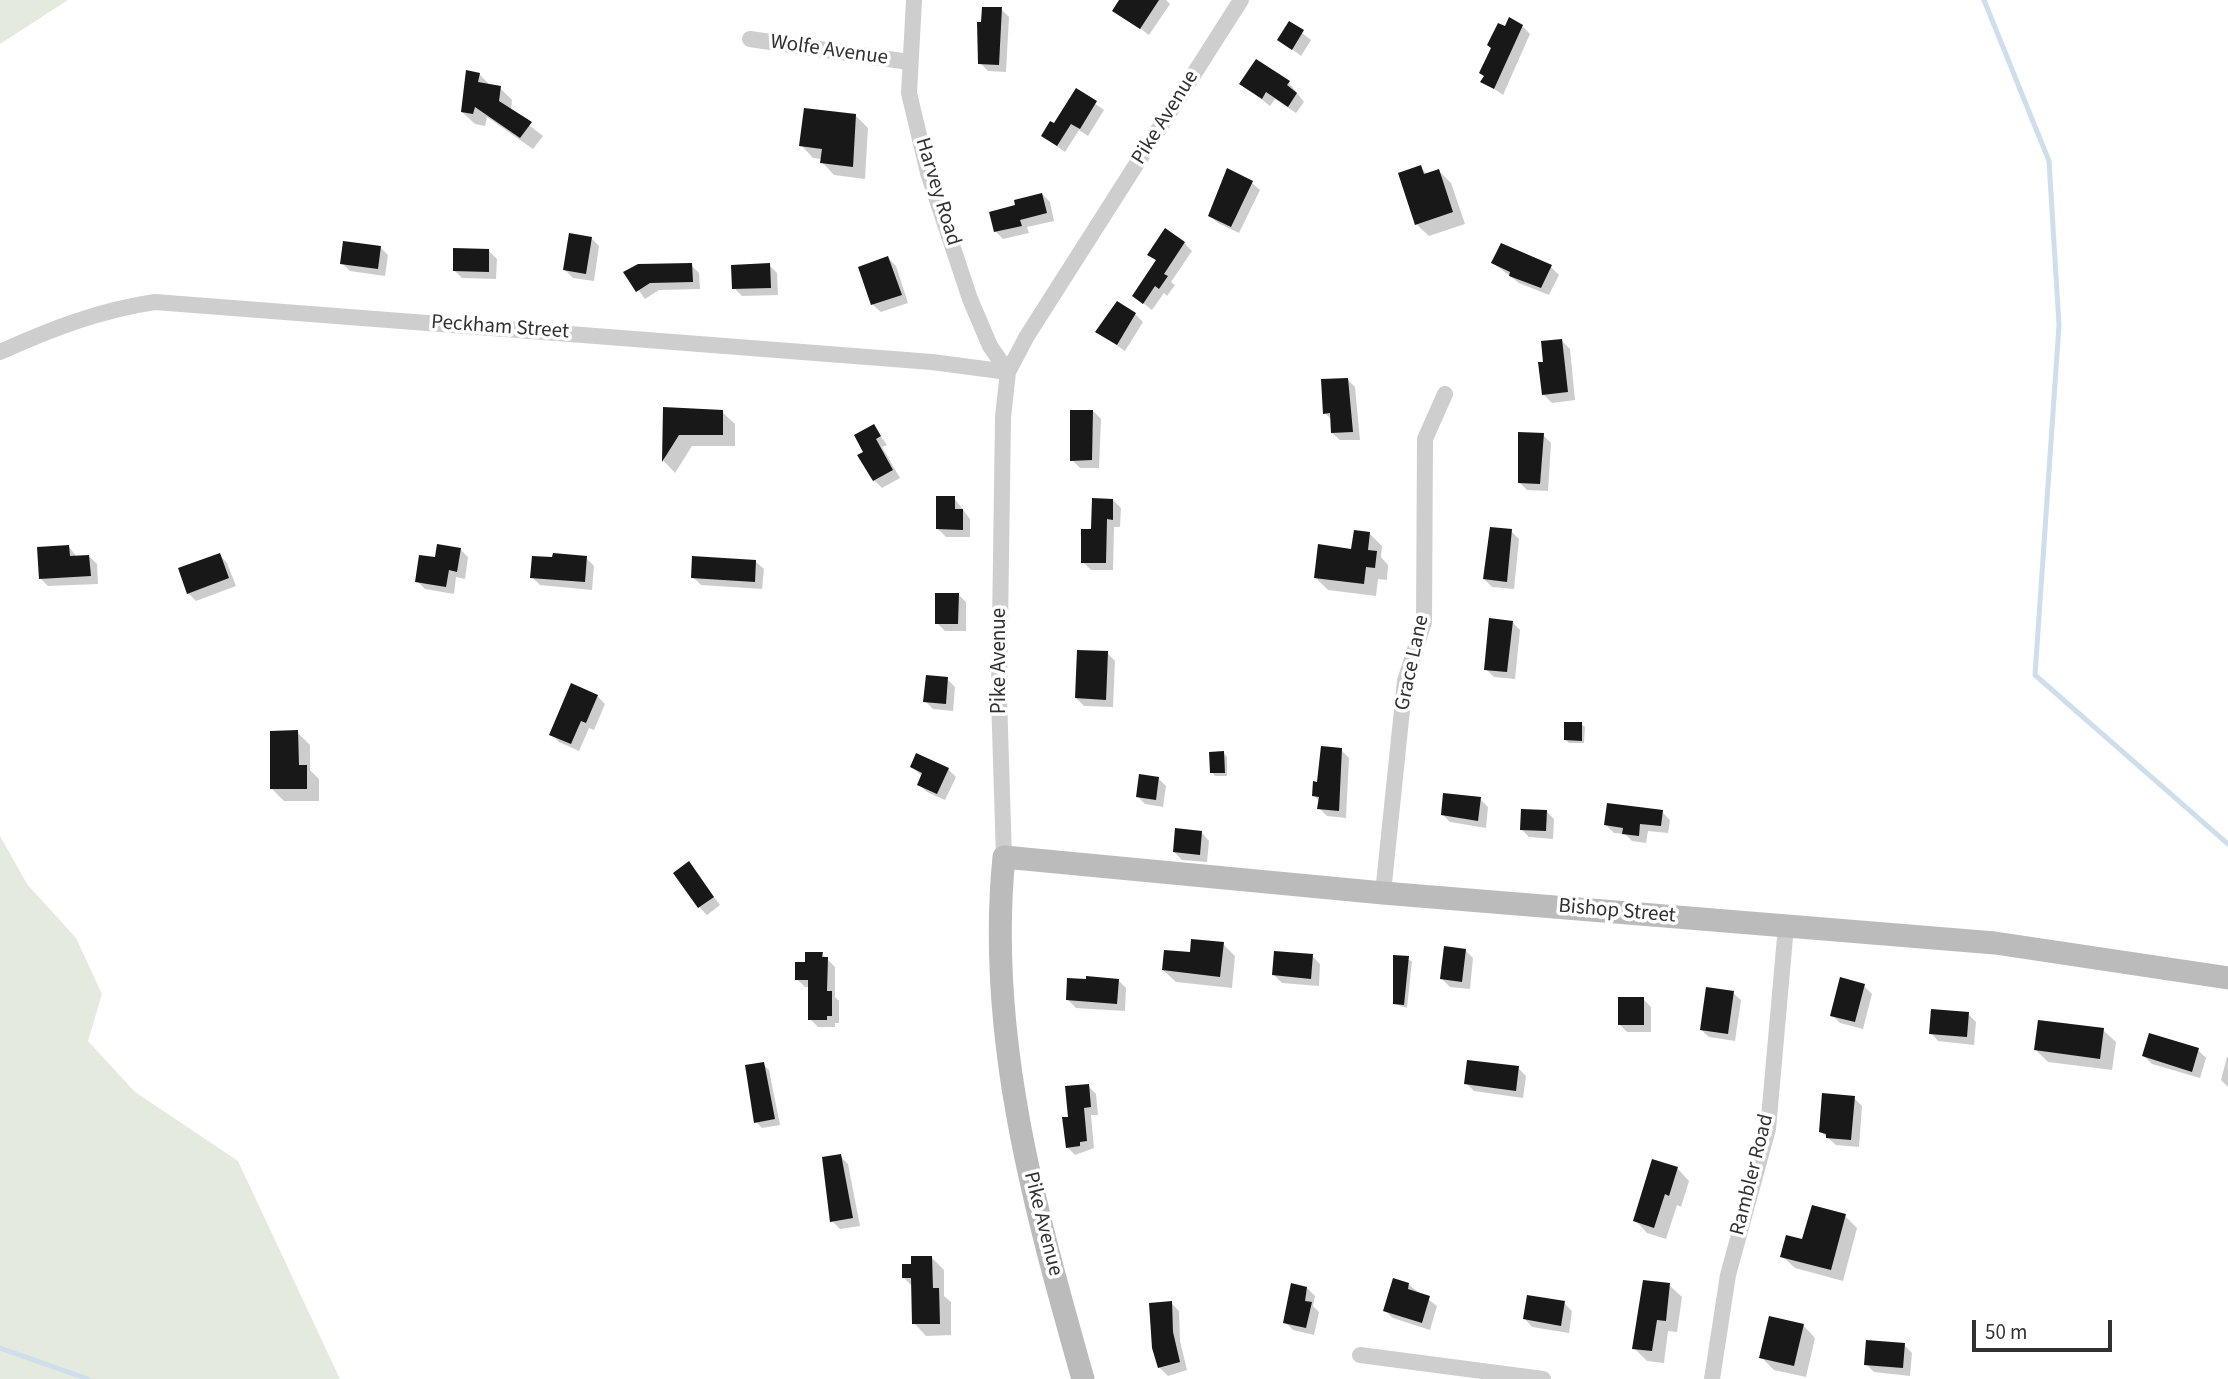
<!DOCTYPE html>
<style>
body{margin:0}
#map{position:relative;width:2228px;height:1379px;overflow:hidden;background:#fff;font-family:"Source Sans 3",sans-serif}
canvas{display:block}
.scale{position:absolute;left:1972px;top:1320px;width:140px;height:32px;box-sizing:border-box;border:4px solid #313131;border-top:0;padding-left:9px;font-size:21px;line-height:24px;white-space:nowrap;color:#313131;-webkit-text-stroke:5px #fff;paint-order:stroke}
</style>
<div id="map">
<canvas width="2228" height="1379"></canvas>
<div class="scale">50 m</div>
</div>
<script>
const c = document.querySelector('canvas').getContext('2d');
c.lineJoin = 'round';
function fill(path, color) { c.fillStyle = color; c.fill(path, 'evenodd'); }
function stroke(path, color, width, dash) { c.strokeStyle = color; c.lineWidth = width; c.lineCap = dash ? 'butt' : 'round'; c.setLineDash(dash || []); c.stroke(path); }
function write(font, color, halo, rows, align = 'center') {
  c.font = font + ' "Source Sans 3",sans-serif'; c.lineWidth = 7; c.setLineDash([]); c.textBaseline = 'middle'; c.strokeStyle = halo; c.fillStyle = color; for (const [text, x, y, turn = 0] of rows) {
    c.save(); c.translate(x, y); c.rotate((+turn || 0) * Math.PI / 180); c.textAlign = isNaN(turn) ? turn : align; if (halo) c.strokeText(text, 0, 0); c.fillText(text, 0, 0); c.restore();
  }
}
const green = new Path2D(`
 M0,0H68L0,44Z
 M0,836L27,884L76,938L102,994L88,1041L135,1092L238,1161L340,1379H0Z`);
const shadow = new Path2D(`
 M1130,0H1166L1170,4L1149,35L1115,10Z
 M1001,9L1009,17L1006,72L988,71L980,63Z
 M1289,23L1311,40L1301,56L1279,39Z
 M1522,26L1530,34L1503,95L1483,81L1505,28Z
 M479,74L491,86L500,88L512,100L511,111L543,136L533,149L487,117L485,126L475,124L462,112Z
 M1289,83L1304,102L1296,113L1275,99L1270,106L1242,84Z
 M1076,90L1104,110L1088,136L1079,130L1065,152L1043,136L1055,126Z
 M855,115L868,128L865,179L834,175L822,162V159L813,158L801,145Z
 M1420,167L1428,175L1439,171L1451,183L1465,224L1429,236L1416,224Z
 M1252,183L1260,190L1239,233L1218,223L1210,216Z
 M1042,194L1050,202L1054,221L1027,227L1029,233L1003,239L995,231L1018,206Z
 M591,238L599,246L594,281L573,278L565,270Z
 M1184,243L1192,251L1171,282L1175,285L1167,296L1164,293L1152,310L1134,296L1157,262L1150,254Z
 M1501,245L1551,267L1559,275L1549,295L1519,283L1493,263Z
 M380,247L388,255L385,276L350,271L342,263Z
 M489,251L497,259L496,279L462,278L454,270Z
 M888,258L896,266L908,303L881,312L873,305L860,268Z
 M691,265L699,273L700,289L659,290L645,299L626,272Z
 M769,265L777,273L778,295L742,296L734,288Z
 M1135,314L1143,322L1125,351L1097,332Z
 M1562,341L1570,349L1575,400L1552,403L1544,395L1545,363Z
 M1347,379L1355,387L1360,440H1340L1332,433V420L1325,413Z
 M665,408L722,412L735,424V446H692L675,473L664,461Z
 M1093,411L1101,419L1099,468H1080L1072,460Z
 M873,426L887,445L882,447L900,478L882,488L874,480L865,452Z
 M1543,435L1551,443L1548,491L1527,490L1519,482Z
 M954,498L970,519V537H946L938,529Z
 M1113,500L1121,508L1120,527H1114L1113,570H1091L1083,562L1093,530Z
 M1511,531L1519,539L1514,589L1492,587L1484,579Z
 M1370,534L1382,546L1381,557L1388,565L1387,580L1378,579L1376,596L1328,590L1316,578L1353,551Z
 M69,547L77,557L89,556L97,564L98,584L48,586L40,578Z
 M460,549L468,557L465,579L456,577L454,594L425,589L417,581L436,559Z
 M220,555L227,563L236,586L196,601L188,593Z
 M586,558L594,566L592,590L540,585L532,577L554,559Z
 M756,562L764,569L762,589L701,585L693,577Z
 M958,594L966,602V631H945L937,623Z
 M1512,622L1520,630L1515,679L1494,677L1486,669Z
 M1107,653L1115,661L1113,707L1084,706L1076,698Z
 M947,679L955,687L953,711L933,709L925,701Z
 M572,686L597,696L605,704L594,730L589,728L579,751L559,742L551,734Z
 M1581,724L1585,727L1584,743H1569L1566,740Z
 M297,732L310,745V770L319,779V801H284L272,789Z
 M1341,750L1349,758L1346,818L1327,816L1319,808L1320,802L1314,795Z
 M1223,753L1227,757V776H1215L1212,772Z
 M912,767L948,769L956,777L945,800L927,792L919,784L922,776Z
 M1158,778L1166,786L1163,807L1145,804L1137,796Z
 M1480,799L1488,807L1486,828L1450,822L1442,814Z
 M1546,811L1554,819L1553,839L1529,837L1521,829Z
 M1662,812L1670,820L1668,833L1648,831L1646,843L1632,841L1625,834L1614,833L1606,825Z
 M1202,833L1209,841L1207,862L1182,860L1174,852Z
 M689,864L720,905L707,915L699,907Z
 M1223,944L1235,956L1232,988L1176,982L1163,970L1192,954Z
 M1465,950L1473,958L1470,989L1450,987L1442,979Z
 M822,954L835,967V997L839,1001V1023H835V1027H818L810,1019V987H805L797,979L807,964Z
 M1312,956L1320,964L1319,986L1282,983L1274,975Z
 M1394,956L1412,961L1407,1008L1395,1004Z
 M1118,980L1126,988L1125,1011L1076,1008L1068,1000Z
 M1864,986L1872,994L1863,1029L1840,1023L1832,1015Z
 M1733,993L1741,1000L1735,1041L1709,1037L1701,1030Z
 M1643,999L1651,1007V1032H1627L1619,1024Z
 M1968,1014L1976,1022L1974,1045L1938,1041L1931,1033Z
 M2103,1030L2116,1042L2112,1070L2048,1062L2036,1050Z
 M2198,1050L2206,1058L2200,1078L2152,1064L2144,1056Z
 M2227,1057H2228V1087L2221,1080Z
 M763,1064L769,1070L780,1125L762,1128L756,1122Z
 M1518,1068L1526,1076L1523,1098L1474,1091L1466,1083Z
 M1088,1086L1096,1094L1098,1115H1091L1094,1148L1075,1155L1067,1147L1070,1118Z
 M1854,1098L1862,1106L1859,1147L1836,1145L1821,1132Z
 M840,1156L848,1164L860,1226L840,1229L832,1221Z
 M1677,1168L1689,1181L1681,1207L1677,1205L1666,1239L1647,1233L1635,1220Z
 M1845,1216L1857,1228L1843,1281L1795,1268L1782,1256Z
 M932,1258L944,1270V1296L951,1302V1335L926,1336L914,1323L913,1287L904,1278L912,1266Z
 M1409,1285L1437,1306L1430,1330L1393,1318L1385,1311Z
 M1669,1285L1682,1297L1677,1332L1668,1331L1664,1363L1647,1361L1634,1348Z
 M1307,1288L1315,1296L1313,1306L1319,1312L1314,1335L1293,1330L1285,1322Z
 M1171,1303L1179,1311L1180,1341L1187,1370L1168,1376L1160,1368L1154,1348Z
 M1564,1303L1572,1311L1569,1333L1532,1327L1525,1319Z
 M1803,1325L1815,1338L1806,1377L1774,1370L1761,1357Z
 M1904,1345L1912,1353L1910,1376L1874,1372L1866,1364Z`);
const stream = new Path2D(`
 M1984,0L2049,161L2059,325L2035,675L2228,844
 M0,1348L88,1379`);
const building = new Path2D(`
 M1119,0H1159L1140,29L1112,11Z
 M982,7H1002L999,65L978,64L977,22H981Z
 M1509,17L1523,25L1494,89L1480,82L1484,76L1479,73L1491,48L1487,45L1498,23L1505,26Z
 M1289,21L1304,30L1292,50L1277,40Z
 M1256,59L1290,81L1287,85L1297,93L1288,107L1266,92L1262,99L1239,84Z
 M466,70L480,73L478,82L501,86L499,101L532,122L520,138L475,107L473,114L461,112Z
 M1076,88L1097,101L1080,129L1071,124L1057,146L1041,136L1050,121L1054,123Z
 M804,108L856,114L853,167L820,163L822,149L799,146Z
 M1421,165L1424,174L1439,169L1453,212L1415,225L1398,173Z
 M1227,168L1253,181L1231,227L1208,216Z
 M1042,193L1047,213L1020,220L1022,226L994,232L989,212L1015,205L1014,200Z
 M1165,228L1185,242L1164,274L1168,276L1159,289L1155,286L1143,304L1132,296L1156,260L1147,255Z
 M569,233L592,237L586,274L563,270Z
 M343,241L381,246L378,269L340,264Z
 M1501,243L1552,265L1541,288L1509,276L1510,272L1491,263Z
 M453,248L489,249V272L453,271Z
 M888,256L902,295L871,305L858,267Z
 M692,263L693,282L650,283L636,292L623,272L638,264Z
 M770,263L771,288L732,289L731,265Z
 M1117,301L1136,313L1117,345L1095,332Z
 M1562,339L1568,392L1542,395L1538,362H1543L1541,341Z
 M1348,378L1353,432L1331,433L1330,413L1323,414L1321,379Z
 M663,407L723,410V435H679L662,462Z
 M1070,410H1093L1092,460L1070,461Z
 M874,424L881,436L876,439L893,470L873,481L857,455L863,452L854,435Z
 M1518,432L1544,433L1540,484L1518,483Z
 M936,496H955V509H963V530L936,529Z
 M1092,498L1113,499V520L1107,519L1106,563H1081V529H1091Z
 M1490,527L1512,529L1507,582L1483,579Z
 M1354,530L1370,532L1368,550L1377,551L1375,568L1366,567L1364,584L1314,578L1318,544L1351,549Z
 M437,544L461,548L457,572L449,570L446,587L415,582L419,555L435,557Z
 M69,545L70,556L89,555L91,576L39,579L37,547Z
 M220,553L229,578L187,594L178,568Z
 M553,553L587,556L585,582L530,578L532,556L552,557Z
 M692,556L756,560L755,582L691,578Z
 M935,593H959L958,624H935Z
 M1489,618L1513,621L1507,672L1484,670Z
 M1077,650L1108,651L1106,700L1075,698Z
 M926,675L948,677L946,704L923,702Z
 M571,683L598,695L586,723L581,721L571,744L549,735Z
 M1564,722H1582V741L1564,740Z
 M298,730L299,765H307V789H270V731Z
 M1321,746L1342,748L1339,811L1317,809L1319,797L1312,796L1313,781L1317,782Z
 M1224,751L1225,773H1210L1209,752Z
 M916,753L949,768L937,794L917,785L922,773L910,767Z
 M1139,774L1159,777L1156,800L1136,797Z
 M1443,793L1481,797L1478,821L1441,815Z
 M1607,803L1663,810L1661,826L1640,824L1639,836L1622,834L1623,828L1604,825Z
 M1521,809L1547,810L1546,831L1520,830Z
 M1175,828L1202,831L1200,855L1173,852Z
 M689,861L714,897L698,908L673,873Z
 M1191,939L1224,942L1220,977L1162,970L1164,950L1190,952Z
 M1444,946L1466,949L1462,982L1440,979Z
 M1274,951L1313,954L1311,979L1272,975Z
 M805,952H823L822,957H828L827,991H832V1016H827V1020H808V980H795V962H805Z
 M1393,955L1409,956L1404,1005L1393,1004Z
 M1086,976L1119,979L1117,1004L1066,1000L1067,978L1086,979Z
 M1840,977L1865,984L1855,1022L1830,1016Z
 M1706,987L1734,991L1728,1034L1700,1030Z
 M1618,997H1644V1025H1618Z
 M1931,1009L1969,1012L1967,1037L1929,1034Z
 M2038,1020L2104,1028L2100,1059L2034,1050Z
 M2149,1033L2199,1048L2192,1072L2142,1056Z
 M1467,1060L1519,1066L1516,1091L1464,1084Z
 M764,1062L775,1119L754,1123L745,1065Z
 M1089,1084L1091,1107L1084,1108L1087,1141L1080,1142V1146L1066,1148L1062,1117H1068L1065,1086Z
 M1822,1093L1855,1096L1851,1140L1826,1138V1134L1819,1132Z
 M841,1154L853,1218L830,1222L822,1157Z
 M1652,1159L1678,1167L1669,1196L1665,1194L1654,1228L1633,1221Z
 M1812,1205L1846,1214L1831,1270L1780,1257L1786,1235L1802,1239Z
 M911,1256H932L933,1288H939L940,1324H912L911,1278H902V1264H911Z
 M1393,1278L1409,1283L1408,1289L1430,1296L1422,1323L1383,1311Z
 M1643,1280L1670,1283L1666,1321L1657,1320L1652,1351L1632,1349Z
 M1291,1283L1307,1287L1305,1301L1312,1302L1306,1328L1283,1323Z
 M1527,1295L1565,1301L1561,1326L1523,1319Z
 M1172,1301L1173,1332L1180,1362L1158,1368L1152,1348L1149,1303Z
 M1769,1316L1804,1324L1794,1366L1759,1358Z
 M1866,1340L1905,1343L1903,1368L1864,1365Z`);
const street = new Path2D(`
 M914,0L909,93L928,173L970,299L990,346L1008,372
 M750,39L909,62
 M0,352C51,329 100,310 155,302L932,362L1008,372
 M1004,857L999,697L1003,417L1008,372L1027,336L1241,0
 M1383,893L1405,681L1424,622L1425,439L1445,394
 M1360,1355L1543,1379
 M1712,1379L1728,1275L1768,1129L1786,926`);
const secondary = new Path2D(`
 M1083,1379C1035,1209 986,1036 1004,857L1383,893L1995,943L2228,978`);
const streetNames = [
 ["Wolfe Avenue",829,51,8],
 ["Pike Avenue",1166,118,-58],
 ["Harvey Road",937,192,73],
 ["Peckham Street",500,328,4],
 ["Pike Avenue",1000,661,-90],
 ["Grace Lane",1413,663,-78],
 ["Bishop Street",1617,912,5],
 ["Rambler Road",1753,1175,-76],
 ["Pike Avenue",1042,1224,76]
];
fill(green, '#e4eade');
fill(shadow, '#0003');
stroke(stream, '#cfdeeb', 5);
fill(building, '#181818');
stroke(street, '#cecece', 16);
stroke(secondary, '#bbb', 23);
write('21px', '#313131', '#fff', streetNames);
</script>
